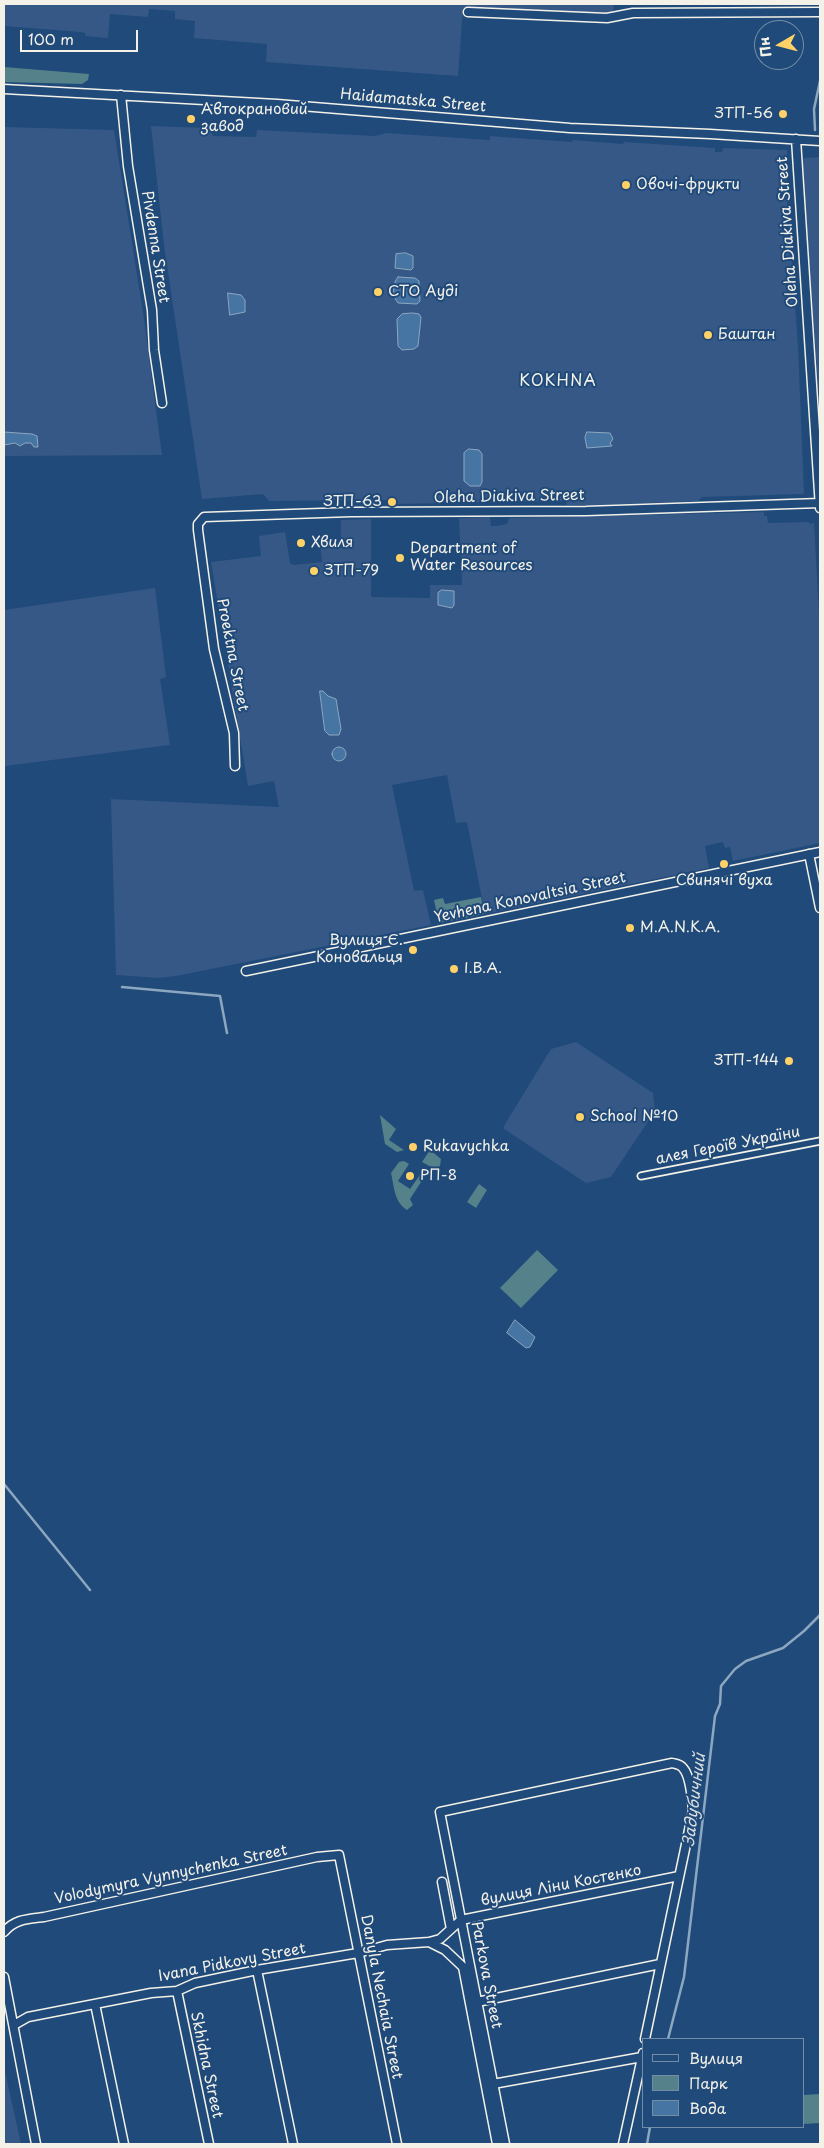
<!DOCTYPE html>
<meta charset="utf-8">
<style>
body{margin:0}
#map{position:relative;width:824px;height:2148px;overflow:hidden;background:#1f4a7a;font-family:"Playpen Sans",sans-serif}
canvas{display:block}
.frame{position:absolute;inset:0;border:5px solid #f4f1e8;pointer-events:none}
.legend{position:absolute;left:642px;top:2038px;width:162px;height:90px;box-sizing:border-box;background:#1f4a7a;border:1px solid #748da6;margin:0;padding:6px 9px;list-style:none;font-size:15px;color:#f4f1e8}
.legend li{display:flex;align-items:center;gap:10px;height:25px}
.legend b{width:25px;border:1px solid #748da6}
.north{position:absolute;left:754px;top:20px;width:50px;height:50px;box-sizing:border-box;background:#1f4a7a;border:1px solid #748da6;border-radius:50%;rotate:262deg;font-size:14px;font-weight:700;line-height:20px;text-align:center;color:#f4f1e8}
.north::after{content:'';display:block;margin:auto;width:18px;height:22px;background:#ffd166;clip-path:polygon(50% 0,100% 100%,50% 72%,0 100%)}
.scale{position:absolute;left:20px;top:30px;width:118px;height:22px;box-sizing:border-box;border:2px solid #f4f1e8;border-top:0;padding-left:6px;font-size:15px;line-height:18px;white-space:nowrap;color:#f4f1e8;-webkit-text-stroke:4px #1f4a7a;paint-order:stroke}
</style>
<div id="map">
<canvas width="824" height="2148"></canvas>
<div class="frame"></div>
<ul class="legend">
<li><b style="height:6px;background:#1f4a7a"></b>Вулиця</li>
<li><b style="height:14px;background:#54818a"></b>Парк</li>
<li><b style="height:14px;background:#4775a3"></b>Вода</li>
</ul>
<div class="north">Пн</div>
<div class="scale">100 m</div>
</div>
<script>
const c = document.querySelector('canvas').getContext('2d');
c.lineJoin = 'round';
function fill(path, color) { c.fillStyle = color; c.fill(path, 'evenodd'); }
function stroke(path, color, width, dash) { c.strokeStyle = color; c.lineWidth = width; c.lineCap = dash ? 'butt' : 'round'; c.setLineDash(dash || []); c.stroke(path); }
function write(font, color, halo, rows, align = 'center') {
  c.font = font + ' "Playpen Sans",sans-serif'; c.lineWidth = 4; c.setLineDash([]); c.textBaseline = 'middle'; c.strokeStyle = halo; c.fillStyle = color; for (const [text, x, y, turn = 0] of rows) {
    c.save(); c.translate(x, y); c.rotate((+turn || 0) * Math.PI / 180); c.textAlign = isNaN(turn) ? turn : align; if (halo) c.strokeText(text, 0, 0); c.fillText(text, 0, 0); c.restore();
  }
}
const built = new Path2D(`
 M4,4H614L613,14L463,8L458,76L266,62L267,44L194,38L195,21L175,19V11L149,9L148,17L110,14L108,38L85,36V33L81,32L4,26Z
 M151,126L208,128L213,136L256,137L257,130L375,136L386,133L490,140V136L572,142L573,140L623,144L624,142L715,148V152H722L723,148L787,150V198L798,346L804,494L702,497L698,501L598,505H567L566,501L390,504L389,500L269,501L263,494L202,499L164,245Z
 M4,127L114,130L143,312L162,455L4,456Z
 M820,157V410L802,161L804,158Z
 M764,512V516H767L768,523L809,522V524L814,523L820,634V843L733,861L730,847L725,848L723,842L705,846L709,868L485,914L467,822L456,823L447,775L392,785L414,891L423,890L431,925L176,976L158,978L116,975L111,799L279,807L274,781L248,786L211,562L261,556L259,536L285,532L290,563L294,565L322,562L320,544H341V520L371,519V597L430,598V585H462L459,518L490,517L491,526H497L507,524L509,518Z
 M155,588L166,677L160,679L170,745L5,766L4,610Z
 M576,1042L653,1093L655,1111L611,1177L586,1183L504,1129V1126L551,1049Z
 M4,2067L21,2144H4Z`);
const green = new Path2D(`
 M4,67L89,74L88,80L82,84L4,82Z
 M481,897L484,914L439,923L434,900L443,898L445,904Z
 M380,1115L396,1129L389,1140L404,1150L397,1152L385,1144Z
 M430,1150L441,1159L440,1166L435,1169L422,1162Z
 M404,1161L409,1164L398,1181L410,1189L422,1172L425,1176L410,1199L413,1205L407,1210C394,1202 394,1186 391,1173L399,1162Z
 M479,1184L487,1190L476,1208L467,1202Z
 M537,1250L558,1270L521,1308L500,1288Z
 M820,2094V2123L803,2124V2095Z`);
const water = new Path2D(`
 M406,253L413,256V268L411,270L395,268L396,254Z
 M398,277L415,278L419,281L420,301L417,304L398,303C392,296 392,284 398,277Z
 M228,293L241,295L245,300V312L230,315Z
 M413,313L419,314L421,317L418,346L414,349L402,350L398,346L397,319L402,314Z
 M4,432L32,434L37,436L38,447H34L31,443H25L20,446L15,443L4,445Z
 M587,432L610,433L613,439L610,443L612,446L587,448L585,438Z
 M469,449L479,450L482,454V482L480,486H470L464,481V453Z
 M442,590L454,591V605L452,608L438,605V593Z
 M320,691H323L328,696L336,699L341,729L339,735H329L325,731Z
 M332 754a7 7 0 1 1 14 0a7 7 0 1 1-14 0Z
 M515,1320L535,1337L530,1347L526,1348L507,1333Z`);
const stream = new Path2D(`
 M815,130L814,109L820,81
 M122,987L220,996L227,1033
 M4,1484L90,1590
 M668,2039L684,1977L715,1716L720,1704L721,1686L735,1669L746,1661L783,1648L804,1631L820,1615
 M647,2144L650,2127`);
const pedestrian = new Path2D(`
 M641,1176L820,1141`);
const minor = new Path2D(`
 M468,12L607,18L633,13L820,12
 M4,89L277,104L570,128L710,134L820,141
 M121,95L128,166L152,310L154,350L162,403
 M796,139L820,508
 M235,766L234,733L214,649L198,530V524L204,517L351,512L586,511L820,503
 M809,854L820,908
 M246,971L820,852
 M442,1882L451,1929L440,1939L429,1942L445,1950L463,1967L497,2144
 M451,1929L461,1920L679,1876
 M4,1932C15,1919 28,1919 44,1917L317,1857L339,1855L397,2144
 M257,1970L293,2144
 M4,1977L36,2144
 M177,1991L209,2144
 M95,2004L124,2144
 M474,2005L477,2002L660,1964
 M14,2025L28,2017L151,1993L177,1991L195,1983L257,1970L358,1953L387,1945L429,1942
 M493,2084L642,2057
 M505,2144L440,1812L672,1763C676,1764 680,1764 683,1768C691,1777 692,1799 693,1811L645,2039
 M623,2144L643,2053`);
const markers = [
 [783,114,5,"#ffd166"],
 [191,119,5,"#ffd166"],
 [626,185,5,"#ffd166"],
 [378,292,5,"#ffd166"],
 [708,335,5,"#ffd166"],
 [392,502,5,"#ffd166"],
 [301,543,5,"#ffd166"],
 [400,558,5,"#ffd166"],
 [314,571,5,"#ffd166"],
 [724,864,5,"#ffd166"],
 [630,928,5,"#ffd166"],
 [413,950,5,"#ffd166"],
 [454,969,5,"#ffd166"],
 [789,1061,5,"#ffd166"],
 [580,1117,5,"#ffd166"],
 [413,1147,5,"#ffd166"],
 [410,1176,5,"#ffd166"]
];
const streetNames = [
 ["Haidamatska Street",413,101,5],
 ["Oleha Diakiva Street",788,232,-94],
 ["Pivdenna Street",155,247,81],
 ["Oleha Diakiva Street",509,497,-1],
 ["Proektna Street",232,655,79],
 ["Yevhena Konovaltsia Street",530,898,-12],
 ["алея Героїв України",728,1146,-11],
 ["Volodymyra Vynnychenka Street",171,1875,-12],
 ["вулиця Ліни Костенко",561,1886,-11],
 ["Ivana Pidkovy Street",232,1963,-11],
 ["Parkova Street",486,1975,79],
 ["Danyla Nechaia Street",381,1997,79],
 ["Skhidna Street",206,2065,78]
];
const poiNames = [
 ["Автокрановий",201,110],
 ["завод",201,127],
 ["ЗТП-56",773,114,"right"],
 ["Овочі-фрукти",636,185],
 ["СТО Ауді",388,292],
 ["Баштан",718,335],
 ["ЗТП-63",382,502,"right"],
 ["Хвиля",311,543],
 ["Department of",410,549],
 ["Water Resources",410,566],
 ["ЗТП-79",324,571],
 ["Свинячі вуха",724,881,"center"],
 ["M.A.N.K.A.",640,928],
 ["Вулиця Є.",403,941,"right"],
 ["Коновальця",403,958,"right"],
 ["І.В.А.",464,969],
 ["ЗТП-144",779,1061,"right"],
 ["School №10",590,1117],
 ["Rukavychka",423,1147],
 ["РП-8",420,1176]
];
const neighbourhoodNames = [
 ["KOKHNA",558,382]
];
const waterNames = [
 ["Задубичний",695,1800,-83]
];
fill(built, '#365887');
fill(green, '#54818a');
fill(water, '#4775a3');
stroke(water, '#8ca7bf', 1);
stroke(stream, '#8ca7bf', 2.5);
stroke(pedestrian, '#f4f1e8', 9);
stroke(minor, '#f4f1e8', 11);
stroke(pedestrian, '#1f4a7a', 5.5);
stroke(minor, '#1f4a7a', 8);
for (const [x, y, r, color] of markers) { const dot = new Path2D(); dot.arc(x, y, r, 0, 2 * Math.PI); c.fillStyle = color; c.fill(dot); stroke(dot, '#1f4a7a', 2); }
write('15px', '#f4f1e8', '#1f4a7a', streetNames);
write('15px', '#f4f1e8', '#1f4a7a', poiNames, 'left');
c.letterSpacing = '1px';
write('16px', '#f4f1e8', '#1f4a7a', neighbourhoodNames);
c.letterSpacing = '0px';
write('italic 16px', '#dadede', '#1f4a7a', waterNames);
</script>
